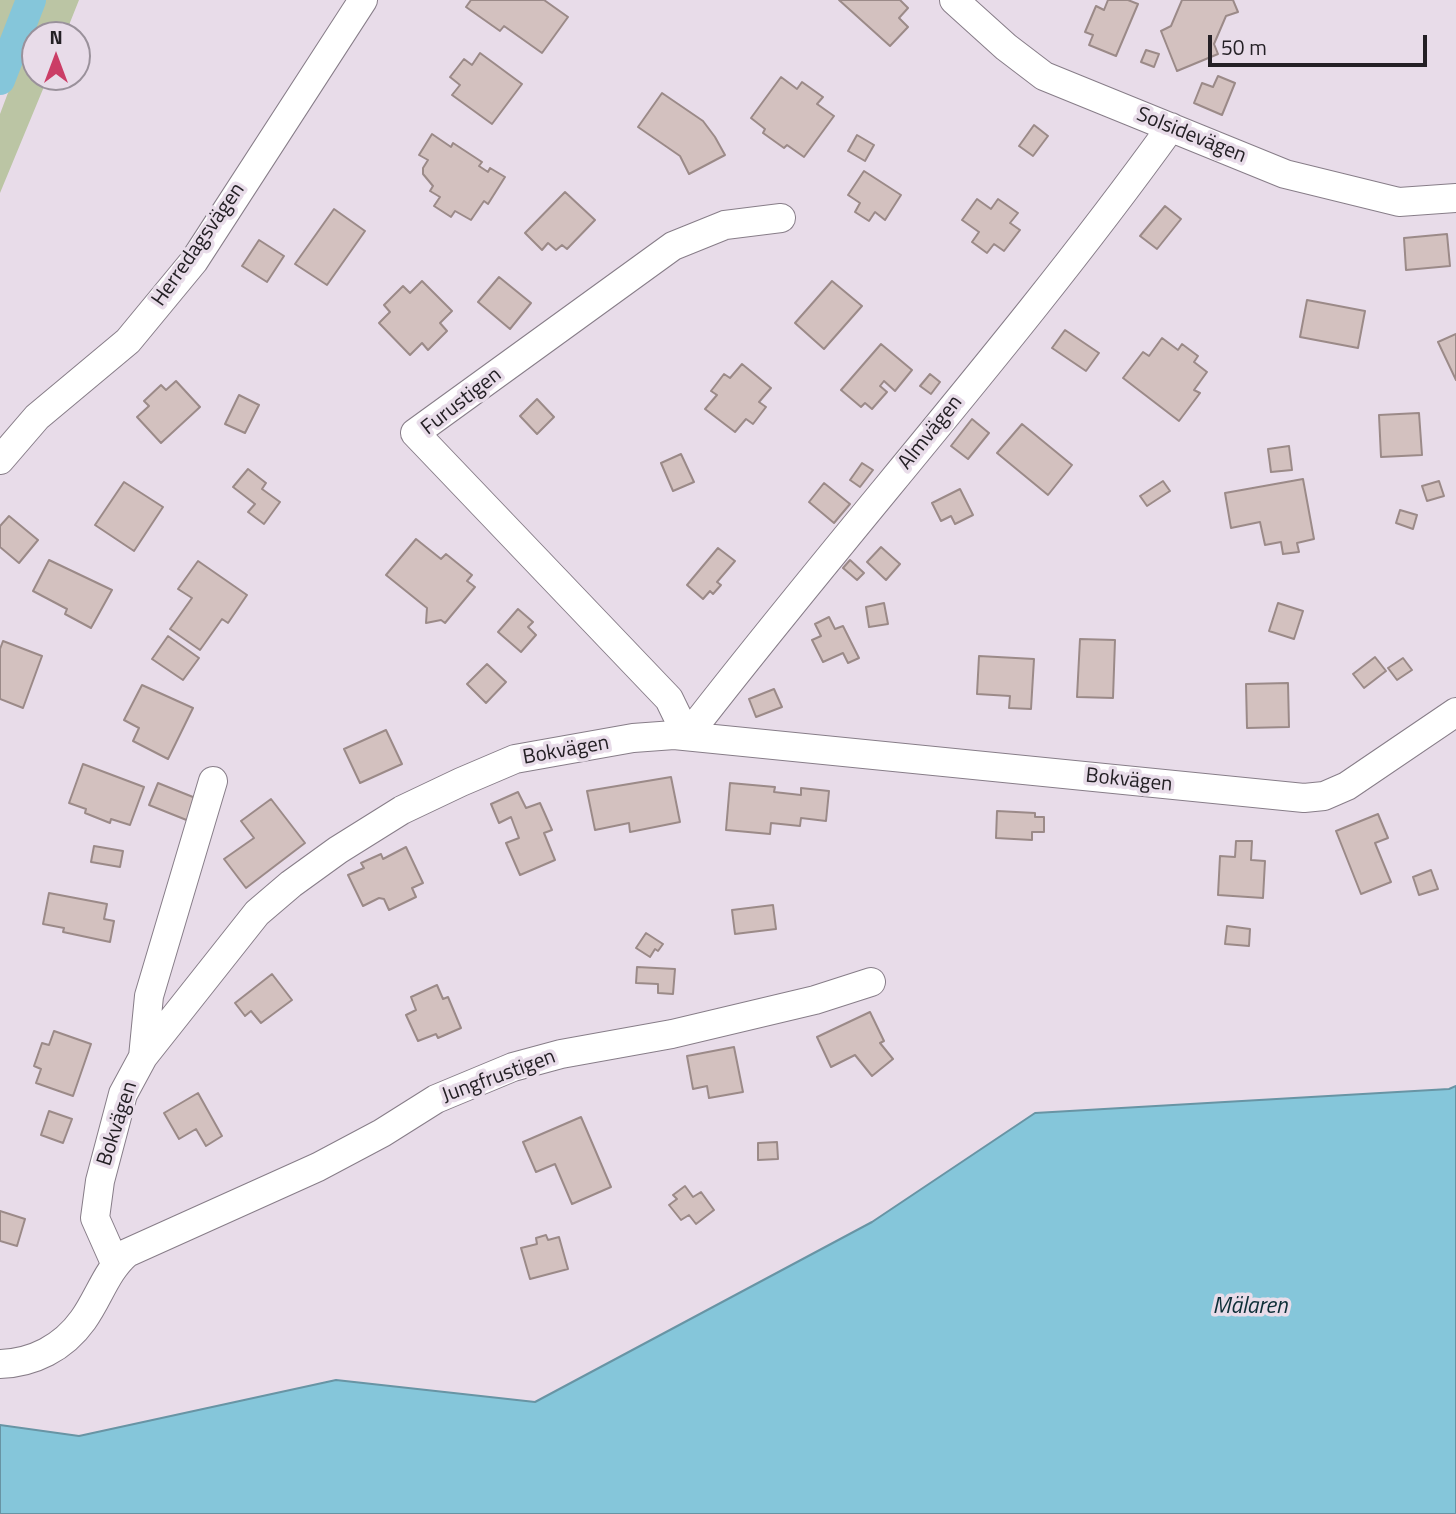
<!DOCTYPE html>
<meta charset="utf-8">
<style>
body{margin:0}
#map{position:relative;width:1456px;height:1514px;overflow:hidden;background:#e8dce9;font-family:"Titillium Web",sans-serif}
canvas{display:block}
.north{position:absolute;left:21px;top:21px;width:70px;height:70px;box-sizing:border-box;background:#e8dce9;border:2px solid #9a919b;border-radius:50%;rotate:0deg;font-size:19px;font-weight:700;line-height:28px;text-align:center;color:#242025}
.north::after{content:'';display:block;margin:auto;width:24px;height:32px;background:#cb3d66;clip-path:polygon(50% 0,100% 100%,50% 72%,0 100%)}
.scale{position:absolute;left:1208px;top:35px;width:219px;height:32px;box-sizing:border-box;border:4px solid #242025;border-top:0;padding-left:9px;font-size:21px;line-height:24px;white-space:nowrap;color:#242025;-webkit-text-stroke:5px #e8dce9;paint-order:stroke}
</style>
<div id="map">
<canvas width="1456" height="1514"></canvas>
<div class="north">N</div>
<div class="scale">50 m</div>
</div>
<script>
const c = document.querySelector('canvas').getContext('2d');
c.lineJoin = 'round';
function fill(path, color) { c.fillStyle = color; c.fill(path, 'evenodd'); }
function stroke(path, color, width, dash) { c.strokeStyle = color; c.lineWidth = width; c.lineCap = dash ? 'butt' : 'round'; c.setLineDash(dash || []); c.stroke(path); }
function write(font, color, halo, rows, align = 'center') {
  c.font = font + ' "Titillium Web",sans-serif'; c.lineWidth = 7; c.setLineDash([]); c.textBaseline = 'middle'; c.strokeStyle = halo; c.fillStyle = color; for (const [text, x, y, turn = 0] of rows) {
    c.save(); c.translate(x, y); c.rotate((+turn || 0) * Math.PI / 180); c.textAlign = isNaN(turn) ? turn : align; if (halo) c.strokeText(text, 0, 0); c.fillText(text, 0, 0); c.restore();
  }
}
const green = new Path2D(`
 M0,0H18L0,48Z
 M43,0H79L65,35H35V77H48L0,193V114Z`);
const water = new Path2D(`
 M1456,1086V1514H0V1425L79,1436L336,1380L535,1402L872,1222L1035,1113L1449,1089Z`);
const canal = new Path2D(`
 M0,80L31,0`);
const building = new Path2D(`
 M471,0H544L568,17L542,53L504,26L500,31L466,7Z
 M839,0H900L908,8L899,18L908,27L890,46Z
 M1108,0H1128L1138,4L1116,56L1089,45L1093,35L1085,32L1096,6L1104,10Z
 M1182,0H1233L1238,12L1226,16L1214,44L1218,54L1177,71L1161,31L1171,26Z
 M1146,50L1159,54L1154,67L1141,62Z
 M480,53L522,84L492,124L452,95L460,85L450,77L464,59L472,65Z
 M1218,76L1235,83L1222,115L1194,103L1202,83L1213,87Z
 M781,77L797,89L802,82L823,97L817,104L834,116L804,157L787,145L784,148L763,133L765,129L751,118Z
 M662,93L703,121L715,137L725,155L689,174L680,156L638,127Z
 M1034,125L1048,136L1033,156L1019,146Z
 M432,134L451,147L453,143L482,162L479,166L488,172L490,168L505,177L488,204L484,201L471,220L455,211L451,217L434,206L440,197L430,191L433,186L423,174V168L428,160L419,155Z
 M857,135L874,145L865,161L848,151Z
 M864,171L901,195L885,220L875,212L869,221L855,212L860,203L848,195Z
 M565,192L595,220L567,249L562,245L556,250L548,243L542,250L525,233Z
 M977,199L991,209L998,199L1018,213L1010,223L1020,230L1004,251L994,244L987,253L972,242L979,232L962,220Z
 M1165,206L1181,219L1157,249L1140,236Z
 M334,209L365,231L327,285L295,264Z
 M1447,234L1450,266L1406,270L1404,238Z
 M259,240L284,256L267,282L242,266Z
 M499,277L531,303L510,329L478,302Z
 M422,281L452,311L440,323L447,331L428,350L422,343L410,355L379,323L390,312L384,305L403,286L410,293Z
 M832,281L862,306L824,349L795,323Z
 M1307,300L1365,311L1358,348L1300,337Z
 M1065,330L1099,353L1086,371L1052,348Z
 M1456,334V380L1438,342Z
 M1162,338L1178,350L1182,344L1198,356L1194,362L1207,372L1194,390L1200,393L1179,421L1123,378L1143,352L1149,356Z
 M881,344L912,370L895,391L884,381L880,386L887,392L872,409L865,403L861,407L841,390Z
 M742,364L771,388L759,402L766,407L753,424L746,419L735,432L705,409L717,395L711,391L724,374L730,378Z
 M930,374L940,382L931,394L920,386Z
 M176,381L200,407L161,443L137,417L149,406L144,401L161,385L166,390Z
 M239,395L259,405L245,433L225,424Z
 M537,399L554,417L537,434L520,416Z
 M1419,413L1422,455L1381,457L1379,415Z
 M972,419L989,433L968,459L951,446Z
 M1022,424L1072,465L1048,495L997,453Z
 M1289,446L1292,470L1271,472L1268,449Z
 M681,454L694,482L673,491L661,463Z
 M862,463L873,470L860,487L850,480Z
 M248,469L266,483L262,489L280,502L264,524L248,512L255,504L233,487Z
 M1303,479L1314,539L1297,543L1299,552L1283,554L1281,542L1265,545L1260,522L1231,528L1225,493Z
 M1163,481L1170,491L1147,506L1140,496Z
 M1439,481L1444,496L1427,501L1422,486Z
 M124,482L163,507L134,551L95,525Z
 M824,483L850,504L834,523L809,502Z
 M960,489L973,515L955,524L951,516L941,521L932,503Z
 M1400,510L1417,515L1413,529L1396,523Z
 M9,516L38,540L19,563L0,547V526Z
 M416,539L441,559L446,554L472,575L467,581L475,587L445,623L441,620L426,623L427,608L386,575Z
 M881,547L900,564L886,580L867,562Z
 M718,548L735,561L717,582L721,585L713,594L710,591L703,599L687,585Z
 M49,560L112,590L91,628L65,614L67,609L33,591Z
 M850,560L864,573L857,580L843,568Z
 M198,561L247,595L228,623L222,619L200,650L170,629L192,598L178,589Z
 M884,603L888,624L869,627L866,607Z
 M1278,603L1303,611L1294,639L1269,631Z
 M518,609L533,622L528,627L536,635L521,652L498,632Z
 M829,617L835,629L843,626L859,658L848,663L843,653L823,662L812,640L821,636L815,624Z
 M168,636L199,658L183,680L152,659Z
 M1080,639L1115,640L1113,698L1077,697Z
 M3,641L42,656L23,708L0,699V649Z
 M979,656L1034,659L1031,709L1009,708L1010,696L977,694Z
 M1375,657L1386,671L1364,688L1353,674Z
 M1403,658L1412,670L1397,680L1388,668Z
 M487,664L506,682L486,703L467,684Z
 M1288,683L1289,727L1247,728L1246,684Z
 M142,685L193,708L168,759L133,741L139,728L124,720Z
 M774,689L782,707L756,717L749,699Z
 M386,730L402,764L360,783L344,749Z
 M83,764L144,787L130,825L111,819L110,823L85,813L86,809L69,803Z
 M671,777L680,822L630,832L629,823L595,830L587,791Z
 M158,783L198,799L189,821L149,805Z
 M730,783L775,787L774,792L801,795V788L829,791L826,821L801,818L800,826L771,823L770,834L726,830Z
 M518,792L526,808L540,803L552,830L544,833L555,860L520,875L506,843L519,838L511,817L499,823L491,804Z
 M271,799L305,843L246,888L224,859L254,838L241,821Z
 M997,811L1035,813V817H1044V832H1032V840L996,838Z
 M1378,814L1388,838L1375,843L1391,882L1361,894L1336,831Z
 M1236,841H1252L1251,860L1265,861L1263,898L1218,895L1220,856L1235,857Z
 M94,846L123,851L120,867L91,862Z
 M406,847L423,883L412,888L416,897L389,910L384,899L379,898L363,906L348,875L364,868L361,863L381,854L383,859Z
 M1431,870L1438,889L1419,895L1413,877Z
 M49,893L107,904L104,919L114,921L110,942L63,932L64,928L43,924Z
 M773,905L776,929L735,934L732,910Z
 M1227,926L1250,929L1249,946L1225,944Z
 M646,933L663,944L658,951L655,949L650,957L636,948Z
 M637,967L675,969L673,994L658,993V984L636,983Z
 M272,974L292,1000L261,1023L251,1011L245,1016L235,1003Z
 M437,985L443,999L448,997L461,1028L438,1038L436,1034L418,1041L406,1015L416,1010L411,997Z
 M870,1012L884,1041L880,1043L893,1059L872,1076L855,1055L831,1067L817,1037Z
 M54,1031L91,1044L73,1096L36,1083L41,1069L34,1066L42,1043L49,1045Z
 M734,1047L743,1092L709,1098L707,1086L693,1089L687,1056Z
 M198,1093L222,1136L206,1146L196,1129L179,1139L164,1113Z
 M49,1111L72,1119L63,1143L41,1135Z
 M581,1117L611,1187L572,1204L555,1164L536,1172L523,1142Z
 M777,1142L778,1159L758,1160V1143Z
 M685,1186L693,1197L701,1192L714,1210L696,1224L689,1215L681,1220L669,1205L677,1199L673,1195Z
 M0,1211L25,1219L17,1246L0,1241Z
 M546,1235L548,1240L559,1237L568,1269L530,1279L521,1248L537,1244L536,1238Z`);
const minor = new Path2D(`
 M954,0L1006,47L1044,76L1285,174L1399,202L1456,198
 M781,218L725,225L673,246L415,433L669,699L687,736C845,531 1019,338 1171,127
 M0,460L37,417L128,341L194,261L363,0
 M143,1057L149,996L213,781
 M115,1263L95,1218L100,1181L123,1094L143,1057L257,913L291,884L338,850L402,810L461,782L515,759L633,738L674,735L1304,798L1324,796L1347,786L1456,712
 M0,1364C33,1363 63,1348 83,1320C99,1298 106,1271 127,1253L318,1167L382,1133L436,1099L513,1067L561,1054L672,1034L815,1000L871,982`);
const streetNames = [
 ["Solsidevägen",1191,136,22],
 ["Herredagsvägen",199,245,-55],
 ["Furustigen",462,402,-38],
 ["Almvägen",931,433,-51],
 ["Bokvägen",566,751,-10],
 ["Bokvägen",1129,781,6],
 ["Jungfrustigen",499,1077,-20],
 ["Bokvägen",118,1124,-72]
];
const waterNames = [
 ["Mälaren",1250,1307]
];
fill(green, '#bbc5a4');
fill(water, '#85c6da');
stroke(water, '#6894a4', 2);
stroke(canal, '#85c6da', 30);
fill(building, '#d3c1bf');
stroke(building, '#9b8a88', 2);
stroke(minor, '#877d88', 30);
stroke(minor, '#fff', 28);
write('21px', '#242025', '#e8dce9', streetNames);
write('italic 23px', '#0d2e37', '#e8dce9', waterNames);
</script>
